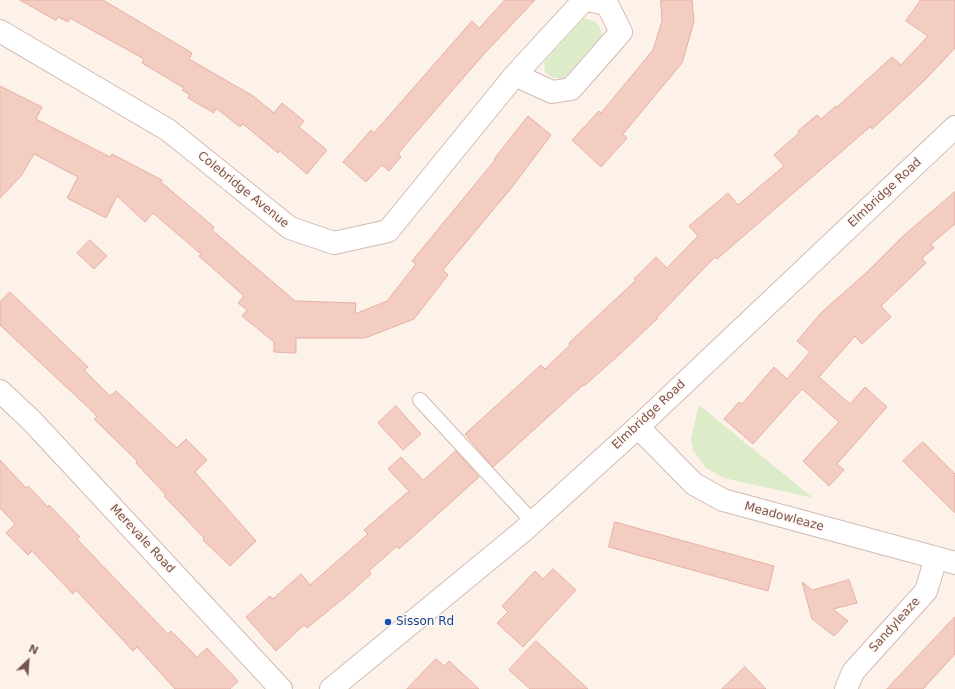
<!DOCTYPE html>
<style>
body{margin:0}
#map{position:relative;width:955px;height:689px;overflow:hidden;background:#fdf2ea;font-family:"DejaVu Sans",sans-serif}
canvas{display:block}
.north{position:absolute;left:8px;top:641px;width:40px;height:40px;-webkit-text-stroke:3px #fff7f1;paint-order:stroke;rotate:25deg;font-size:11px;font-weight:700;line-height:16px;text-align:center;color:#79544c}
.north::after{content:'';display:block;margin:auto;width:14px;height:18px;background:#79544c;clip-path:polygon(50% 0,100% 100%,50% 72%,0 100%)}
</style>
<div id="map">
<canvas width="955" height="689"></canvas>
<div class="north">N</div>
</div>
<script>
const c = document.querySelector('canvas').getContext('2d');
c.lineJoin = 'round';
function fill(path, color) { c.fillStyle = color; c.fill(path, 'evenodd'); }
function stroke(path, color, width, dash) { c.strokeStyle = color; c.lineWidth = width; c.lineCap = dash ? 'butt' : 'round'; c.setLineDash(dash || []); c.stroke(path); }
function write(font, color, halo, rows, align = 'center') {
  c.font = font + ' "DejaVu Sans",sans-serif'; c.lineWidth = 3; c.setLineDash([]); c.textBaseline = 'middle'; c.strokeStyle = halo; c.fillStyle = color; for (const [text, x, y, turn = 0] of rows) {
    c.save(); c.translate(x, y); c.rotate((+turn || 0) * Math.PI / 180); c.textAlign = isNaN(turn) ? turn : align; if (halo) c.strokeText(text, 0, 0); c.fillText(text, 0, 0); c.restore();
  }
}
const green = new Path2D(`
 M584,18C595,21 600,23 602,35L564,78H553L545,72L544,62Z
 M699,405L813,498L724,478L706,468L693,450L691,439Z`);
const building = new Path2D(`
 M20,0H103L192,53L189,59L253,96L274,113L282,103L304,121L299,127L327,150L307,174L280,151L278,153L243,124L240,127L216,108L214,113L188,98L190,95L182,90L184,88L142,63L144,59L70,18L68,22L58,17L56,20Z
 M505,0H535L484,54L412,137L398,154L401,157L389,171L382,165L366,182L343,162L371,130L374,133L472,21L479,28Z
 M661,0H692L694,22L682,63L623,134L627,138L601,167L572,140L599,111L601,113L653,50L662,21Z
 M921,0H955V48L924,81L872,129L870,127L717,259L715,257L657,317L658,318L620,354L584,386L583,385L493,467L492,466L465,434L541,365L545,369L570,345L569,343L636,280L634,279L656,257L667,268L698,236L689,226L728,193L738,205L784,166L774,155L799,133L798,131L817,115L821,119L836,106L837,107L892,57L901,65L928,36L906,21Z
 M0,86L42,107L36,119L110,157L112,154L162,180L161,182L214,227L212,230L295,301L356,303L355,314L387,301L416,264L412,261L495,160L494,159L528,116L551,135L513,186L443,270L448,275L414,319L365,338H296V353L274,352V342L242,316L247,310L238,303L244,296L199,256L201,254L153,213L145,222L117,196L106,218L67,198L78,177L34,154L21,176L0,198Z
 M955,192V224L931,244L934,248L922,258L926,263L881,306L891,317L862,344L855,336L819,377L850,404L865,387L887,407L837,464L844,470L829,486L803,461L839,422L802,389L753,444L724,419L739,402L742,404L774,367L787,379L810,352L797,341L822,312L867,272L903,236Z
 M90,240L107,256L94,269L77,253Z
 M10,292L88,367L84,370L110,396L116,391L177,448L186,439L207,460L195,472L256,541L230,566L203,540L204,538L164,496L166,495L136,463L137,461L94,419L97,417L94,413L0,325V302Z
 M396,406L421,434L403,450L378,423Z
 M923,442L955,474V513L903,461Z
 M456,451L479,477L399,549L397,546L369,571L371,574L350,593L307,628L304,625L276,651L246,617L270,596L273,599L301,574L310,585L368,534L364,530L409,491L388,469L401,457L423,480Z
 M0,460L26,488L28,486L48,507L49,505L80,537L77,539L168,634L171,631L197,657L207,648L238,681L230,689H175L137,647L133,651L76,590L73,594L32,551L28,555L6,533L15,524L0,508Z
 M615,522L774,566L768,591L609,547Z
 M553,569L576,590L523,647L497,623L508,612L502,606L535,571L543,579Z
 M849,580L857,603L833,609L848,621L834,636L812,619L802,582L812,590Z
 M955,617V654L923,689H887Z
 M536,641L588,689H530L509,670Z
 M436,659L444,666L449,661L479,689H407Z
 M745,667L766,689H722Z`);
const service = new Path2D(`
 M420,400L533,522`);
const minor = new Path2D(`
 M0,31L168,130L290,228L334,243L388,231L515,75L584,0
 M515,75L552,92L571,89L621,32L607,4L587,0
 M0,391L31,420L281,689
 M638,427L694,484L723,500L955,563
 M846,689L853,672L926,591L936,558`);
const tertiary = new Path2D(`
 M331,689L522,532L638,427L955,127`);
const markers = [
 [388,622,4,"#1a4fb4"]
];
const streetNames = [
 ["Colebridge Avenue",243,190,39],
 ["Elmbridge Road",885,193,-43],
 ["Elmbridge Road",649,415,-43],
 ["Meadowleaze",784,517,15],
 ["Merevale Road",142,539,47],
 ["Sandyleaze",895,625,-48]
];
const transitNames = [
 ["Sisson Rd",396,622]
];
fill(green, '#ddecc8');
fill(building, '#f3ccc2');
stroke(building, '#e6afa2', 1);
stroke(service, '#d3bab2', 16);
stroke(minor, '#d3bab2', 24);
stroke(tertiary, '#d3bab2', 24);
stroke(service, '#fff', 14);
stroke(minor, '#fff', 22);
stroke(tertiary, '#fff', 22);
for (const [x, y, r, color] of markers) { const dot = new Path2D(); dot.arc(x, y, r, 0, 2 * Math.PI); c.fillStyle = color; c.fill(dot); stroke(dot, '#fff7f1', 1.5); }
write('12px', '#79544c', '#fff7f1', streetNames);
write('12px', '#164399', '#fff7f1', transitNames, 'left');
</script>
